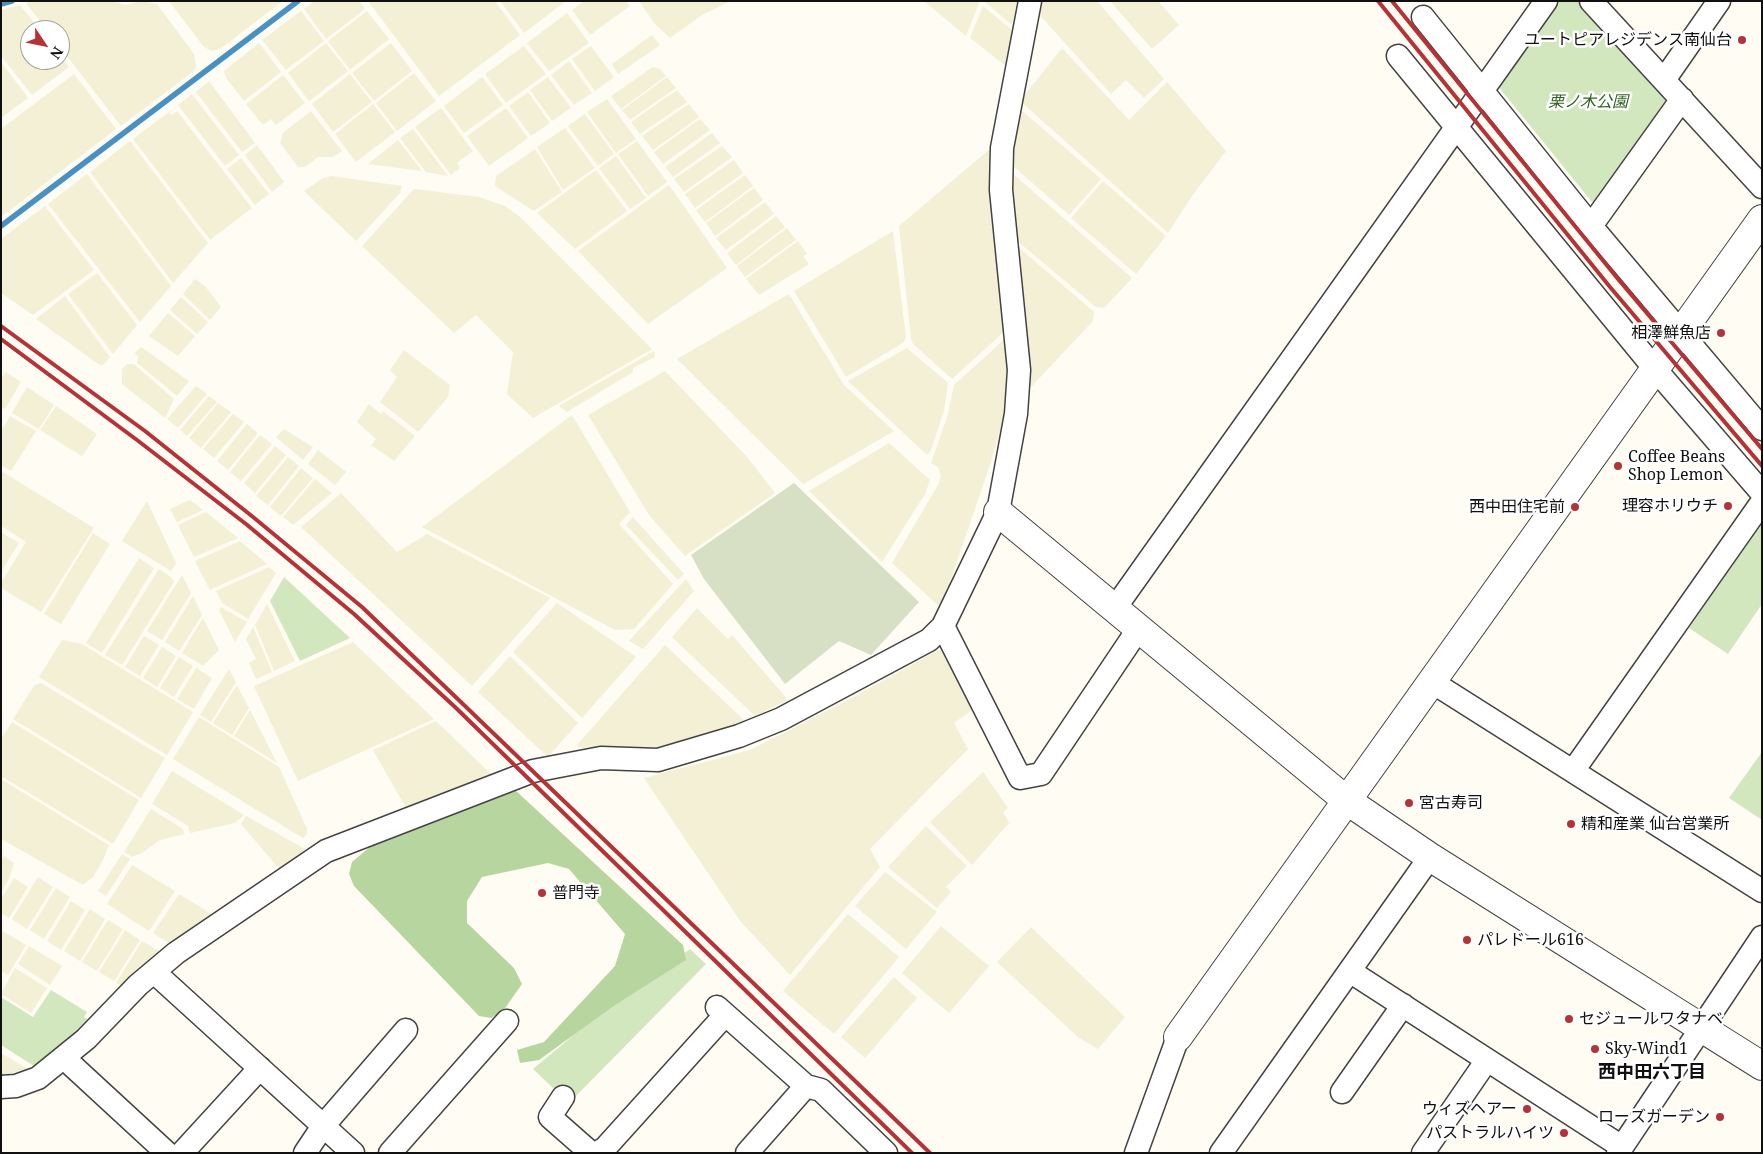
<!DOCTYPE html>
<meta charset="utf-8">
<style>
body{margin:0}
#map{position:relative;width:1763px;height:1154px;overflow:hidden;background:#fefcf3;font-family:"Noto Serif",serif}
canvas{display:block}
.frame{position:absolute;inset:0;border:2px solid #101010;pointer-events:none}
.north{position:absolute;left:20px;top:20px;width:50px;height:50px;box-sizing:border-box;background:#fff;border:1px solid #9f9f9f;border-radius:50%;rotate:124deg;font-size:14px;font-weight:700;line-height:20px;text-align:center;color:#101010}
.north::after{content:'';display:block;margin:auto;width:18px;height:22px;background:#b53237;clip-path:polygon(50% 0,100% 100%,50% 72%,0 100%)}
</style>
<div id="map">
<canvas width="1763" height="1154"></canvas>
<div class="frame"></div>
<div class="north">N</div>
</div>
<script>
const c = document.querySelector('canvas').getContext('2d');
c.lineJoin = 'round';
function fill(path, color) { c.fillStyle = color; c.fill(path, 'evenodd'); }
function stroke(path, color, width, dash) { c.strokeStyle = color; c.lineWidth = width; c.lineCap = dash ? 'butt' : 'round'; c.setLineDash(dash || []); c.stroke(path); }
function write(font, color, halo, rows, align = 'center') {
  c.font = font + ' "Noto Serif","Noto Sans JP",serif'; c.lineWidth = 5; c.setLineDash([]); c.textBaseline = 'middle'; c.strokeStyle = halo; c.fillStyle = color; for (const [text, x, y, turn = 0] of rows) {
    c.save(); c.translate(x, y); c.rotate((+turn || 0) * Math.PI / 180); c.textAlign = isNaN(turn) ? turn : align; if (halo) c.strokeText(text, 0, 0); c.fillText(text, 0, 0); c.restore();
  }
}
const farmland = new Path2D(`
 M34,1H111L126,5L141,1L157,4L194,54L196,66L194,71L121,126L60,47V30H47L26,3Z
 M169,1H283L220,49L212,51L204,47Z
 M314,1H359L365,9L326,39L304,9Z
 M368,1H495L520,35L439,96Z
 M500,1H566L524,33Z
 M584,1H626L630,6L590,35L572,10Z
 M639,1H731L702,15L670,38L654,23Z
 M924,1H980L966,36Z
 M1017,1L1012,25L985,2V1Z
 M1037,1H1097L1164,79L1144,98L1126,80L1111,94L1036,11Z
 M1110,1H1158L1179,25L1152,49Z
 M20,5L40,30H30V60H60V56L69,67L32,95L1,56V10Z
 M983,6L1012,30L1006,66L970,38Z
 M301,11L324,41L286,70L262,40Z
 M367,11L389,39L350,70L328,41Z
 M567,13L589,43L549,71L527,43Z
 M652,35L660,45L618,74L612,64Z
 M259,43L281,72L244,101L226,78L224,71Z
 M326,43L348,71L309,101L288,73Z
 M391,43L412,71L374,101L352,73Z
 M524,46L546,74L506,103L485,74Z
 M591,46L614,77L595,91L572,59Z
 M1062,48L1129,120L1167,82L1226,151L1192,196L1168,233L1020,101Z
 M569,61L592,93L574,105L551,75Z
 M1,62L28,98L1,118Z
 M653,67L660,69L666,76L621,109L611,96Z
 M414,73L436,101L397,131L376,103Z
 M74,74L116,129L1,217V129Z
 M350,74L372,102L333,132L312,104Z
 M283,75L305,103L276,125L271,119L263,125L246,104Z
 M482,77L503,105L464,133L444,106Z
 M548,77L571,108L552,121L530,90Z
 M667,77L676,88L630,120L622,110Z
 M209,81L255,143L242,152L196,92Z
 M677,90L687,102L640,134L631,122Z
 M528,92L550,123L531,136L509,106Z
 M192,94L239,155L225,166L178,105Z
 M607,99L636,139L616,153L587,112Z
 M373,104L395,132L356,162L335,134Z
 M689,104L699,117L653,150L642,136Z
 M441,108L473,151L457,163L460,168L451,175L415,127Z
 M506,108L528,138L489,166L467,136Z
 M1019,108L1101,179L1069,215L1013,166L1016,112Z
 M177,111L252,208L210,240L133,139L169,112L172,115Z
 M311,111L342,151L333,157H318L305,167H298L280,143L283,133Z
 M585,114L614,154L598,166L568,126Z
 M700,119L710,130L663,164L654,152Z
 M565,128L595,168L563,190L537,147Z
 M413,129L448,176L426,172L400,138Z
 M712,133L720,143L673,177L665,167Z
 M398,140L422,171L368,164Z
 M130,141L208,243L173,283L90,172Z
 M637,141L667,182L648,196L618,154Z
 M257,145L284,182L272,192L245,155Z
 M722,146L732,157L684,192L674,179Z
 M535,149L562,192L534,211L495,186L496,176Z
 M990,149L1006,330L952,379L913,344L911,339L899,226Z
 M616,156L646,198L630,209L599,168Z
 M241,158L269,194L255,205L227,169Z
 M734,160L743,173L695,208L685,194Z
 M596,170L627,211L575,249L537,213Z
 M1011,172L1132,278L1104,308L1096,307L1016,240Z
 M87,174L171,286L140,322L48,204Z
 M745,175L753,186L705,222L696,210Z
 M331,176L402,186L400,193L356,241L304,191L323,178Z
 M1103,181L1166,236L1136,274L1071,218Z
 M669,185L727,268L648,324L578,251Z
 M754,188L763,200L715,236L706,223Z
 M414,189L479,197L505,206L520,217L652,349L533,418L507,394L513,352L476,315L454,333L362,246Z
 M765,202L774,214L726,250L716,238Z
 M45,206L94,270L33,315L1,293V239Z
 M776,216L785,227L736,265L727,253Z
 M787,228L796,240L745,277L737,266Z
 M893,231L906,338L903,343L846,377L794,291Z
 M798,241L807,254L803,256L809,264L759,295L746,279Z
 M1017,246L1094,312L1093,321L1031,387Z
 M97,273L137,325L113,354L68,294Z
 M195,279L205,286L221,307L210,320L183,294Z
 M789,294L844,385L894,431L803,484L677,359Z
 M65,296L110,357L104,364L101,366L36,319Z
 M181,297L208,322L197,334L170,310Z
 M168,313L195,336L178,356L149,336Z
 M1007,337L1009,393L1003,420L991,462L941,608L892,563L938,485L941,476L938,467L931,463L948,414L954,385Z
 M141,347L189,381L177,396L137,363L138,357L135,353Z
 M907,348L948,383L944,411L931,450L927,455L848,381Z
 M404,350L450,385L448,397L418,432L380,402L397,377L390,370Z
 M654,351L655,357L633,368V372L567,412L559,406Z
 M127,364H134L174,399L165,418L122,384V369Z
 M665,371L748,458L775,493L685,556L649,515L588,415Z
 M6,372L21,382L5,409L1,407V379Z
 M196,386L207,394L178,428L167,419Z
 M27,387L54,405L39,429L12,413Z
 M209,396L217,402L187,436L180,430Z
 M218,403L231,412L201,448L189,438Z
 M369,404L381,414L383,411L415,436L394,461L371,445L376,439L357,422Z
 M56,406L97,434L82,456L40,430Z
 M233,414L244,422L214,458L203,449Z
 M572,415L630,512L619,524L673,584L634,629L615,630L422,527Z
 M10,416L36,431L11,471L1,465V431Z
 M247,424L258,433L228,470L217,461Z
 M284,429L313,447L303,460L276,437Z
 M260,435L272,444L241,481L230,472Z
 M889,443L930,480L925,494L882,562L809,491Z
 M275,446L286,455L255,493L244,483Z
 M318,450L346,472L335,485L308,464Z
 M288,457L299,466L268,505L256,496Z
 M301,468L313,478L281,516L270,507Z
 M1,471L94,528L41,612L1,588V583L26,542L1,526Z
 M315,479L332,493L293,525L283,517Z
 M341,493L397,552L427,534L550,598L472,686L301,527Z
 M190,500L203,510L177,522L170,509Z
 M147,501L176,563L171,571L122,541Z
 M206,512L238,538L194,557L178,525Z
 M633,517L684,574L678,580L626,525Z
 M1,532L19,543L1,572Z
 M93,533L110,544L61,624L44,614Z
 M240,541L267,564L210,590L195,561Z
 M139,558L154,568L102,653L86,643Z
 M269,567L276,573L248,619L222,603L216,591Z
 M159,569L171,577L174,582L122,665L105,655Z
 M182,575L191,593L162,640L147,631Z
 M686,579L694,591L643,649L629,641Z
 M193,596L202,615L179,651L165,642Z
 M557,603L636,657L582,718L513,652Z
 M267,604L295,661L274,671L255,625Z
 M221,607L247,622L235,642L219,610Z
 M697,608L728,639L732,635L788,700L755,716L672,637Z
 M203,618L219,650L203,666L182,653Z
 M253,627L272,672L256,679L249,663L256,659L246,639Z
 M144,636L159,645L140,676L125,667Z
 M62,640L82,644L193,712L167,755L39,677Z
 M353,642L434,719L298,781L254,686Z
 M665,645L746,722L672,745L640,751L606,746L580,748L577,745Z
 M162,647L176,656L157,687L143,678Z
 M944,647L975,708L954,723L968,749L870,849L880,867L790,975L741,922L644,778L750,750L848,700Z
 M510,656L578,723L548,757L478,692Z
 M179,657L193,666L174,697L160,688Z
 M196,668L212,678L194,709L177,699Z
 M229,669L236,682L211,722L200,715Z
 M41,683L165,758L141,798L13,719L34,686Z
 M237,685L249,708L232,735L213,723Z
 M250,710L277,763L234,736Z
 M199,717L279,767L307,829V834L303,838L173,759Z
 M436,721L492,775L406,808L373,750Z
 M12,722L139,800L113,844L1,776V739Z
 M172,771L244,815L235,823L190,833L188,826L152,804Z
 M983,772L1008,808L1003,812L1009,823L972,865L930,822Z
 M1,779L109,845L104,858L93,877L83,885L1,839Z
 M151,809L183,829L184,834L160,840L142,853L132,857L124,852Z
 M246,816L305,849L299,858L281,871L241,824Z
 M926,826L967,866L946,887L951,892L937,908L888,867Z
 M122,854L130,859L106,896L98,891Z
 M4,856L14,863L9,879L1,892V860Z
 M132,865L175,891L149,931L107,904Z
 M885,872L937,912L906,949L855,906Z
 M38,877L53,887L27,929L12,919Z
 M14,878L28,887L9,918L1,913V899Z
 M56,888L70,897L44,939L30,930Z
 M179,894L213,915L172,945L153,933Z
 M71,901L85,910L61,950L47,941Z
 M90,909L105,919L80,961L64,951Z
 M848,914L899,957L834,1034L783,991Z
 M108,920L123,929L97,971L82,962Z
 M941,926L989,966L949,1013L902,973Z
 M1031,927L1125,1017L1098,1049L1079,1038L997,962Z
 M1,930L26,945L8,975L1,971Z
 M125,930L140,940L114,981L99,972Z
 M142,941L159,951L122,986L116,983Z
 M29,946L62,966L50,985L18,964Z
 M15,968L47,988L31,1013L1,994Z
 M894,977L917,998L865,1058L841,1037Z
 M1,1053L28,1069L1,1076Z`);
const green = new Path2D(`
 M1557,1H1577L1666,100L1668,107L1598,202H1592L1497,85Z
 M1762,521V604L1728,654L1689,628Z
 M284,577L350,638L300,661L270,601Z
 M1762,752V820L1729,798Z
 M690,949L706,964L569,1103L533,1069L617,999Z
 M51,990L87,1012L84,1017L91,1021L45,1061L34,1066L1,1045V997L33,1017Z`);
const forest = new Path2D(`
 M500,790H515L683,945L686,960L615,1005L539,1060L520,1063L517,1050L544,1042L615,966L625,934L569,869L548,863L482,877L467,901V923L514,968L522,984L503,1011L491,1018L479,1016L354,886L349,874L352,862L371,846Z`);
const cemetery = new Path2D(`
 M794,483L919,602L871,655L839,641L785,684L704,579L691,555Z`);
const stream = new Path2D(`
 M1,4L12,1
 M1,226L298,1`);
const minor = new Path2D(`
 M1591,1L1762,187
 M1423,17L1591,226L1762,429
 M1398,56L1655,369L1762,493
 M1664,80L1719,1
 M1591,226L1682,99
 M1115,608L1546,1
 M943,626L1020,778L1041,774L1139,628
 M1432,682L1762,891
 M1573,771L1762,502
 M154,972L353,1153
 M1351,972L1622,1147
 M717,1007L806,1086L747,1153
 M64,1058L167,1153
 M806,1086L821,1090L886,1153
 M1,1087L16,1086L38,1078L86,1039L138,985L176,953L326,851L533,771L601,758L658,760L739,736L781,719L929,640L943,626L998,512L1016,414L1019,370L1001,190L1002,148L1030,1
 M1342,1092L1403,1005
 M563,1097L550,1117L591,1153
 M182,1153L260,1068
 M305,1153L323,1126L406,1030
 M390,1153L507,1021
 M597,1153L605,1148L725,1015
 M1136,1153L1178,1037
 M1221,1153L1430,857
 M1423,1153L1487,1060
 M1618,1153L1762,937`);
const tertiary = new Path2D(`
 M998,512L1346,800L1430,857L1762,1066
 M1178,1037L1762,219`);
const rail = new Path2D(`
 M1378,1L1610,287L1762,466
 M1392,1L1618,279L1762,449
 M1,326L145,431L253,517L362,607L930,1153
 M1,339L137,440L246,524L354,614L455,707L912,1153`);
const markers = [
 [1742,40,5,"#b53237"],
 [1721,333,5,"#b53237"],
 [1618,466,5,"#b53237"],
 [1728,506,5,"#b53237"],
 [1575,507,5,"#b53237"],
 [1409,803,5,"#b53237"],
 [1571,824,5,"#b53237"],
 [542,893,5,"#b53237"],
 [1467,940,5,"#b53237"],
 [1569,1019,5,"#b53237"],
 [1595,1049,5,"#b53237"],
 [1527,1109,5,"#b53237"],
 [1720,1117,5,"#b53237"],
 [1564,1133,5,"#b53237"]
];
const poiNames = [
 ["ユートピアレジデンス南仙台",1732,40],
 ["相澤鮮魚店",1711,333],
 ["Coffee Beans",1628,457,"left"],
 ["Shop Lemon",1628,475,"left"],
 ["理容ホリウチ",1718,506],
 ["西中田住宅前",1565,507],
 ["宮古寿司",1419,803,"left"],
 ["精和産業 仙台営業所",1581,824,"left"],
 ["普門寺",552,893,"left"],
 ["パレドール616",1477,940,"left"],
 ["セジュールワタナベ",1579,1019,"left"],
 ["Sky-Wind1",1605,1049,"left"],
 ["ウィズヘアー",1517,1109],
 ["ローズガーデン",1710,1117],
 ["パストラルハイツ",1554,1133]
];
const parkNames = [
 ["栗ノ木公園",1588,102]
];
const neighbourhoodNames = [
 ["西中田六丁目",1652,1073]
];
fill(farmland, '#f3f0d5');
fill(green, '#d3e7bf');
fill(forest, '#b7d69f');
fill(cemetery, '#d7e0c5');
stroke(stream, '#4991c3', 5.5);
stroke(minor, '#434343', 25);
stroke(tertiary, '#434343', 30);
stroke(minor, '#fff', 22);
stroke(tertiary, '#fff', 28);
stroke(rail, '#b53237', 4);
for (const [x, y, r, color] of markers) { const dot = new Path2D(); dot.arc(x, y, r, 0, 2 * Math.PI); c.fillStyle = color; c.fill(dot); stroke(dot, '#fff', 2); }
write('16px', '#101010', '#fff', poiNames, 'right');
write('italic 16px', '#316324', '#fff', parkNames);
write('bold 18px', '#101010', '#fff', neighbourhoodNames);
</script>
